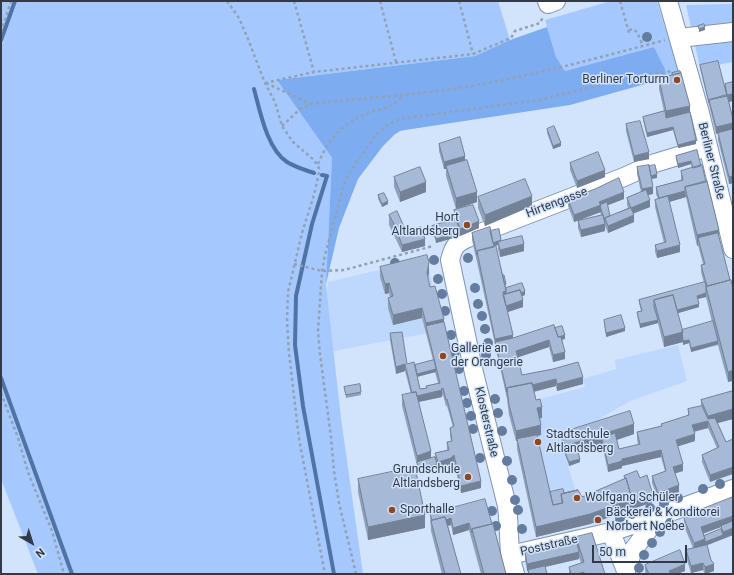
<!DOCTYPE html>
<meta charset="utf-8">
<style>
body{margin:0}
#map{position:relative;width:734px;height:575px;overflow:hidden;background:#d2e3fc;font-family:Roboto,sans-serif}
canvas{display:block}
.frame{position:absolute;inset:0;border:2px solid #313a46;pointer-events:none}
.north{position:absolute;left:12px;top:523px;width:40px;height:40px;-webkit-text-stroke:3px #d2e3fc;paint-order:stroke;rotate:141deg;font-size:11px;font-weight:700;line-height:16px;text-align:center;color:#313a46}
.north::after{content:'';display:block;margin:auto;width:14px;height:18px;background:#313a46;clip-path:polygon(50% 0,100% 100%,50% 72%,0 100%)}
.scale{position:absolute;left:592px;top:545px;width:95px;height:18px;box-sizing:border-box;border:2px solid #313a46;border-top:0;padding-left:5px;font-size:12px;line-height:14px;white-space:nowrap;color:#313a46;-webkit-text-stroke:3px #d2e3fc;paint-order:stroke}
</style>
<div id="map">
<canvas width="734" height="575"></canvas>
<div class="frame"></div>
<div class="north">N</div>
<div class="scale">50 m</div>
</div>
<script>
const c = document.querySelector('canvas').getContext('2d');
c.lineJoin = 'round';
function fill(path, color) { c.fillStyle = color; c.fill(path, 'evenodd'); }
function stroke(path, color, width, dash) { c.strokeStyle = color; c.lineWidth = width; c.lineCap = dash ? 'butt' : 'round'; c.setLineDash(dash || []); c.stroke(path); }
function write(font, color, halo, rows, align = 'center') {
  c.font = font + ' Roboto,sans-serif'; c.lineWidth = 3; c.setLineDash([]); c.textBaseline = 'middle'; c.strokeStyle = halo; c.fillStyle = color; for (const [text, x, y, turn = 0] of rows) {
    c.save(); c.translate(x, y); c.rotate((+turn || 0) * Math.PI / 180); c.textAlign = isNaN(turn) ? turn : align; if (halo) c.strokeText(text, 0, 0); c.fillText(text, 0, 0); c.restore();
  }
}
const built = new Path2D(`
 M426,259L444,330L329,352L324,325L328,282Z
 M678,345L687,381L630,401L580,430L559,436L577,496L586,506L590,524L536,537L507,399L536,400L585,387L583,379L616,369L615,360Z`);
const green = new Path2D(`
 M1,1H498L510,40L475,56L277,80L332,158L326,285L341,418L363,574H38L1,479Z
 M611,1H657L680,75L667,78L665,69L654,47L565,71L556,57L545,20Z
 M733,4V62L700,68L686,5Z`);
const forest = new Path2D(`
 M547,27L556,57L565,71L654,47L665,69L667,78L570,105L405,130L400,131L394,135L383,146L358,179L339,228L326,284L332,158L277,80L475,56L510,40Z`);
const stream = new Path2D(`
 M1,40L15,1
 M254,89C260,111 267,149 287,162C295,167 305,170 314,173
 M322,175L327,176L312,224L296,296L295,345L303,406L334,574
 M1,378L72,574`);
const path = new Path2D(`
 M227,1L239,18L248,39L265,83L275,102L282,126L293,142L314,160L319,168V172L314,195L302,233L288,292L287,322L289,353L299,439L325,574
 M294,1L314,72
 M380,1L396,62
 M459,1L473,54
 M620,1L629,33
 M629,30L633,29L637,32L643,46
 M1,32L11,1
 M265,83L314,72L473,54L511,38L515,31L540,23L543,17
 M266,83L311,104
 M282,126L300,109L311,104C358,98 406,96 452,89C525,78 594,59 665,40
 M318,164C329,137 344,122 371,112C388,107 390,108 404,95
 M294,264L322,271L344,270L433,246
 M1,393L18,438L29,475L52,531L64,574
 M356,574L339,503L334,471L331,437L320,354L318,331L322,271L325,255L345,181L357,161L377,134L389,124L399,119L538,100L634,77L673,71`);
const minor = new Path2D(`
 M547,1L548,4L556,1
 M668,1L700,113L733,249
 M679,38L733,32
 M611,532L626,571
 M510,555L611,532L659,516
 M515,574L510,555L508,516L507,506L474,373L450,260C454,245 456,243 470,237L624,177L655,163L708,147
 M626,574V571L633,550L659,516L733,489`);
const trees = [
 [647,37],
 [468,258],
 [434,260],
 [395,263],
 [438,279],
 [475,288],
 [442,294],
 [478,304],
 [445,311],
 [482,316],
 [485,329],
 [451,335],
 [488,343],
 [455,352],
 [486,355],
 [459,369],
 [464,391],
 [495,399],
 [467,403],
 [498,413],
 [471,416],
 [473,429],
 [502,431],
 [480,458],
 [507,461],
 [512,480],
 [720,484],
 [703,489],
 [678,498],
 [515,500],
 [664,503],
 [650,508],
 [518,510],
 [492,511],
 [632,514],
 [620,518],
 [670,523],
 [496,526],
 [522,529],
 [660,532],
 [652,543],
 [644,555],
 [639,568]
];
const wall = new Path2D(`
 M700,65L725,88V84L733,82V101L729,102L733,119V183L729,184L718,140V133L716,134L700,68Z
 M659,79L690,112L696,144L678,148L673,130L647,137L643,120V117L664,111L659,89Z
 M626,124L649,159L634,162L626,131Z
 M547,129L561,146L553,149L547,133Z
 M439,144L465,161L477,202L456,209L446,176V169H444L439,151Z
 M697,150L719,237L730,280L728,382L718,345L691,352L689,343L683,345V342L664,347L658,323L640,328L637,315V312L641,311L639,303V300L704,283L701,272V265L703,264L698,245L697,246L686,197L669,202L680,252L657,258L655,252V245L664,243L655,207V200L658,199L656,194V187L681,180V171L692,168L691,164L678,168L676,159V156ZM706,297L712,322L682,330L678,313L699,307L698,299Z
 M570,163L605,177L577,188L570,170Z
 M649,166L657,178L651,179L653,194L648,195L650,207L633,214L634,222L608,233L605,226V231L581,237L578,228V221L601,215L600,212L574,222L568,206V199H624L607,205L610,216L628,208L627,205V198L641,192L637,174V167Z
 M394,177L426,192L400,202L394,187Z
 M378,195L388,204L382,207L378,199Z
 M478,197L532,206L485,226L478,208Z
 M454,210L479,228L460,236L436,243L432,229V226L455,219Z
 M389,215L405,232L425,246L402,252L389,225Z
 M490,231L501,242L524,251L500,257L498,249V245L494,246L506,284V288L525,295L522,296L523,307L507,312L513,338L555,328L565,339H562L565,359L553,362L549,347L518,357L522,375L553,369L583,384L557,391L556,386L534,392L536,400L542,418H540L541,435L537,436L550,492L564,493L582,497L624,479V476L640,478L653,502L590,524L536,537L517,449V441H516L509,415L507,399L477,262L472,240V233Z
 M380,267L429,272L428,277L430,287L444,322L481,488L461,493L454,462L451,465L438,469L437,467L419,473L402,406V395L411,394L405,371L396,374L390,340V333L407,364L415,365L433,360L422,318L393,325L388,308V298L390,297L389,293L385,294L380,277ZM435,372L438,383L426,386V388L420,389L417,377ZM443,395L446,406H447L453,427L450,428V435L451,441L447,442V450L435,453V457L431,458L419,402L442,397V396Z
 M604,320L625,331L606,337L604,323Z
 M344,387L361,392V395L346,398Z
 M733,391V419L718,423L726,442L710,482L702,462V455L717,448L708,428L694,432L695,441L678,446L683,471L675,473L679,492L658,500L652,483V476L665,471L661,457L622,466V468L608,472L602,444L578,452L580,462L569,466L561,443V433L634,434L617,440L619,449L638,445L637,439V432L661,426V424L688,416V409L701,406V400Z
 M358,479L425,528L368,540L358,492Z
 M733,497V535L707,545L714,571L705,574L703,570L691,573L686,557V550L693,548L684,526V519ZM721,527V529L704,536L703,534Z
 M430,514L492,524L506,574H481L469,530L453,535L451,525L448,526L461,574H442L431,531Z
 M576,537L605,574H569V567L581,563L579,557V559L545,567L547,574H528V571H527L525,559V552L576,540Z
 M645,565L685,571L677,574H646L645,572Z`);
const shadedWall = new Path2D(`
 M705,27V30L699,32V29Z
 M733,94V101L711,106L727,95Z
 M690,106V116L666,122V111Z
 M733,123V130L716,134V127Z
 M673,127V130L647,137V133Z
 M696,140V144L678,148V145Z
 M561,143V146L553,149V146Z
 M649,152V159L634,162V156Z
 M465,156V163L446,166V169H444V162Z
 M691,161V164L678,168V164Z
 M605,170V177L577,188V181Z
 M657,174V178L650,179V176Z
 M733,176V183L729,184V177Z
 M426,182V192L400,202V192Z
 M653,187V194L642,196V189Z
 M685,191L686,197L659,205V198Z
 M477,192V202L456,209V198Z
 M624,192V199L601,208V212L574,222V215L599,202Z
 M532,196V206L485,226V215Z
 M650,200V207L631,214V208Z
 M388,201V204L382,207V204Z
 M634,215V222L608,233V226Z
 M479,221V228L460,236V229Z
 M605,224V231L581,237V230Z
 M405,229V239L398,234V231Z
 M719,230V240L698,238V245L697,246V235Z
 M460,232V236L436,243V239Z
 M425,239V246L402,252V245Z
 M501,240V244L498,242V245L492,247V243Z
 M524,244V251L500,257V250Z
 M680,245V252L657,258V251Z
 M429,262V272L427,283V273Z
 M389,283V293L385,294V284Z
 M506,291V301L504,302L503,292Z
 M525,291V295L506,301V298Z
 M706,293V297L697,299V296Z
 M523,300V307L505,313V306Z
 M699,304V307L675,314V310Z
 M422,308V318L393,325V315Z
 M444,319V329L426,326V333V323Z
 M658,320V323L640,328V324Z
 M625,328V331L606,337V333Z
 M683,332V342L664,347V337Z
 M513,335V345L495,342V339Z
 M565,335V339L557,341V337Z
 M549,340V347L516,358V351Z
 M689,340V343L683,345V341Z
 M718,341V344L691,352V348Z
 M565,352V359L553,362V355Z
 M405,364V371L396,374V367Z
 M436,369V372L416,377V374Z
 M733,370V381L728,382V372Z
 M583,377V384L557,391V384Z
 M556,379V386L508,398L507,392Z
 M442,390V397L413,403V396Z
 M542,407V418L537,419V408Z
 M733,409V419L710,425L708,421V428L692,432V425L708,421V416Z
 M634,424V434L604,444L602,438V444L566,456L565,453V446Z
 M541,425V435L516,441V431Z
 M695,434V441L676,447V440Z
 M661,450V457L622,466V468L608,472V465L622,459Z
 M431,451V461L417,462V456Z
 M454,455V462L451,465L438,469V462Z
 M580,459V462L569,466V462Z
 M437,464V467L419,473V470Z
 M683,464V471L673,474V467Z
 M733,467V474L710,482V475Z
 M481,481V488L461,493V486Z
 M679,485V492L658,500V493Z
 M653,495V502L590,524L536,537V527L632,499Z
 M425,515V528L368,540V527Z
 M733,516V523L721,526V527L701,534V527Z
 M451,518V525L433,530V523Z
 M469,523V530L453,535V528Z
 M733,528V535L705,546V542L723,535V532Z
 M705,539V546L694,550V543Z
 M579,552V559L527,571V564Z
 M703,563V570L691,573V566Z
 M685,564V571L677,574H669V571Z
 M714,564V571L705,574V567Z`);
const building = new Path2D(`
 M704,24L705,27L699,29L698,26Z
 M718,61L727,96L709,100V103L700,65Z
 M680,71L681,73L672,75V73Z
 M681,73L690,106L666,111L659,79Z
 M733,82V94L727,95L725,84Z
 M727,95L733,119V123L716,127L709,100Z
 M665,111L666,118L690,112L696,140L678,145L673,127L647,133L643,117Z
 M640,121L649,152L634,156L626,124Z
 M554,126L561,143L553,146L547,129Z
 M733,129V176L729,177L718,133Z
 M460,137L465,156L444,162L439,144Z
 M697,150L701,166L693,168L691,161L678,164L676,156Z
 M598,152L605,170L577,181L570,163Z
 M467,160L477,192L456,198L446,166Z
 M649,165L653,187L642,189L637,167Z
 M655,165L657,174L651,176L649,166Z
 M702,165L706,182L685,187V191L659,198L656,187L683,180L681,171Z
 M420,167L426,182L400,192L394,177Z
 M619,178L624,192L599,202L601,205L574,215L568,199L595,189Z
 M525,179L532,196L485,215L478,197Z
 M707,181L719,230L697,235L685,187Z
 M646,190L650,200L631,208L627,198Z
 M384,193L388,201L382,204L378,195Z
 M668,196L680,245L657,251L655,245L666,242L655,200Z
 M607,202L610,216L605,218V221L601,209L600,205Z
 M473,205L479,221L460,229L454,210Z
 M631,208L634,215L608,226L605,218Z
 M397,211L405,229L398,231L389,215Z
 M603,215L605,224L581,230L578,221Z
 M456,219L460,232L436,239L432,226Z
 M421,227L425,239L402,245L398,234Z
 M490,227L494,247L477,251V255L472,233Z
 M499,229L501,240L493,243L490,231Z
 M718,233L730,280L707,286L701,265L705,264L698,238Z
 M522,236L524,244L500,250L498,242Z
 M496,246L506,291L503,292L513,335L495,339L477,251Z
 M427,255L429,262L427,273L430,287L435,286L444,319L426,323L422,308L393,315L388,298L393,296L389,283L385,284L380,267Z
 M503,275H504L506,284H505Z
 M731,280L733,288V370L728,372L706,287Z
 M705,282L706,286V293L697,296L699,304L677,310L673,295L654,300V307L658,320L640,324L637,312L642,311L639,300Z
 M522,283L525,291L521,293L520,290L506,294V288Z
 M520,290L523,300L506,306L503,295Z
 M673,295L683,332L664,337L654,300Z
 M621,315L625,328L606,333L604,320Z
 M713,321L718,341L691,348L689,340L683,341L682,330Z
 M444,322L481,481L461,486L454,455L451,458L438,462L435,453L449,450L447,442L452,441L450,428L454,426L447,399L446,400L443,388L441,389L442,390L417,396L416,392L412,393L405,364L396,367L390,333L402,332L407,364L414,362L420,389L427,388L426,386L440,383L426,326Z
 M554,325L558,337H561L565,352L553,355L549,340L516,351L522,375L553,369L578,362L583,377L557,384L556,379L532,385V383L507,388V392L495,342L513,338Z
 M562,326L565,335L558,337L555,328Z
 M434,360L436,369L417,374L415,365Z
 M532,383L536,400L540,399L542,407L537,408L541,425L516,431L509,405L507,388Z
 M360,384L361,392L346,395L344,387Z
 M733,391V409L708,416L701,400Z
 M416,392L431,451L417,456L402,395Z
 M702,406L708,419L715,418L726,442L733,439V467L710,475L702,455L719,447L708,421L692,425L695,434L676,440L683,464L673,467L679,485L658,493L652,476L666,471L661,450L622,459V461L608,465L602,438L615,433L619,449L640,444L637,432L662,426L661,424L689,415L688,409Z
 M630,411L634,424L565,446L561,433Z
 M537,435L553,505L563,503L561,494L578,490L582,497L626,478L632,499L590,514L536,527L517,439Z
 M577,449L580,459L569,462L565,453Z
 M435,457L437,464L419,470L417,462Z
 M415,467L425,515L368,527L358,479Z
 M637,471L640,478L647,475L653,495L632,503V499L626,478H625L624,476Z
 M563,489L564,493L577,490H578L561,494L562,503L553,505L550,492Z
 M733,497V516L701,527L705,539L694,543L684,519L687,515Z
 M485,499L492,524L472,529V533L469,523L453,528L451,518L446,520L445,517L432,520L430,514Z
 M445,517L461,574H445L431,521Z
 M733,521V528L723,532L721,526Z
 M493,524L506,574H484L472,529Z
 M721,529L723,535L705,542V539L704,536Z
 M592,533L605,574H584V572L577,574H571L569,567L584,562L576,537Z
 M576,540L579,552L527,564L525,552Z
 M707,545L711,560L714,564L705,567L703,563L691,566L686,550Z
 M680,550L685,564L669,571L671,574H649L645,565Z
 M545,566L547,574H529L528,570Z`);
const markers = [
 [677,80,4,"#8e4820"],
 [467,225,4,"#8e4820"],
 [443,356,4,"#8e4820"],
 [538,442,4,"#8e4820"],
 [468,477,4,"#8e4820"],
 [577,498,4,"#8e4820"],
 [392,510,4,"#8e4820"],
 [598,520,4,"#8e4820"]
];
const poiNames = [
 ["Berliner Torturm",669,80,"right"],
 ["Hort",459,218,"right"],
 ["Altlandsberg",459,232,"right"],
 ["Gallerie an",451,349],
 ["der Orangerie",451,363],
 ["Stadtschule",546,435],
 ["Altlandsberg",546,449],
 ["Grundschule",460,470,"right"],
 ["Altlandsberg",460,484,"right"],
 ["Wolfgang Schüler",585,498],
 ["Sporthalle",400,510],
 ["Bäckerei & Konditorei",606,513],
 ["Norbert Noebe",606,527]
];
const streetNames = [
 ["Berliner Straße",711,161,76],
 ["Hirtengasse",557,203,-21],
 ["Klosterstraße",486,422,77],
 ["Poststraße",549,546,-13]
];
fill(built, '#bed8fd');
fill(green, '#a5c9ff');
fill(forest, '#7dacf1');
stroke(stream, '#5073a5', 4);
stroke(minor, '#8093b0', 20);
stroke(path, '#93a1b4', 2.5, [3, 3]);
stroke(minor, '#fff', 18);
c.fillStyle = '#647c9f';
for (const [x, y] of trees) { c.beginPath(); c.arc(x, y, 5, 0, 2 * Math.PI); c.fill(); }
fill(wall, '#8fa0ba');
fill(shadedWall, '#748297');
fill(building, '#a6bad8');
stroke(building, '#748297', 1);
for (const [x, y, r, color] of markers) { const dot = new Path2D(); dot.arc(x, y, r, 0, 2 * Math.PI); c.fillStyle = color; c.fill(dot); stroke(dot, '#d2e3fc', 1.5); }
write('12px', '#313a46', '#d2e3fc', poiNames, 'left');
write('12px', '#313a46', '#d2e3fc', streetNames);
</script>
